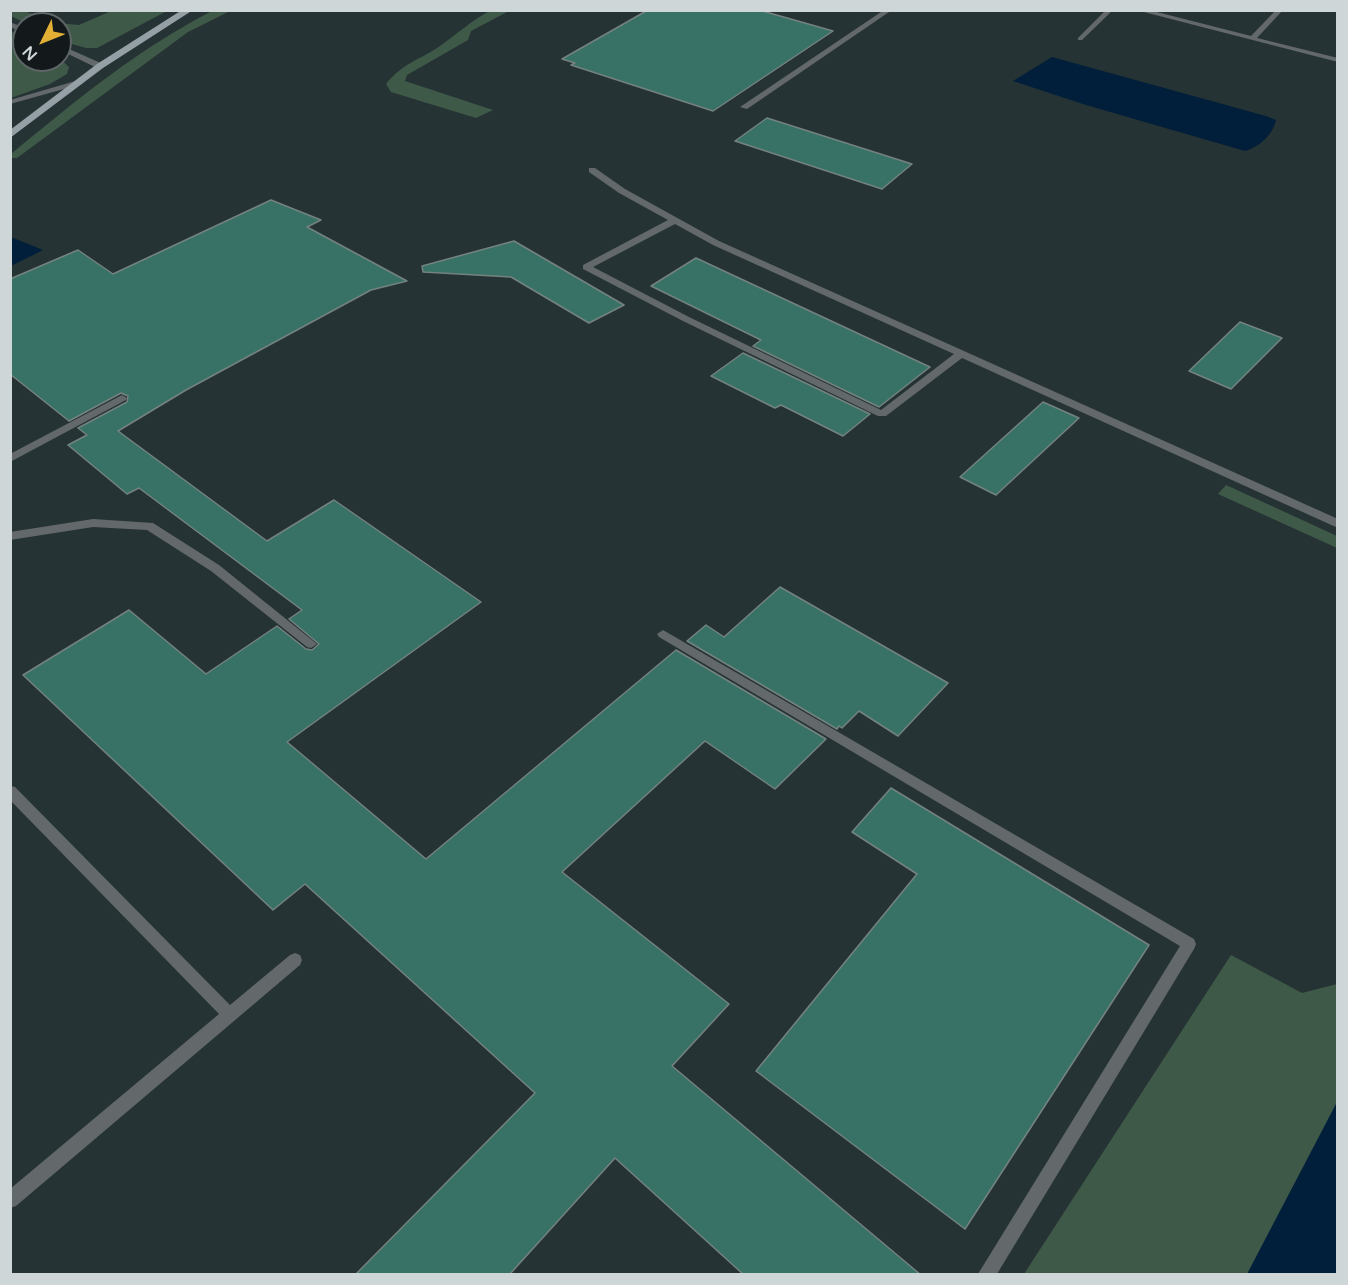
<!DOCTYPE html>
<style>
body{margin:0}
#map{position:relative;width:1348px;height:1285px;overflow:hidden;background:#263334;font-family:"Varela Round",sans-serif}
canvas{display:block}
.frame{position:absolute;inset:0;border:12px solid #ced6d7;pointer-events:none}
.north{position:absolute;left:12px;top:12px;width:60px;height:60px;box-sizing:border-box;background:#13191a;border:2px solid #5e6566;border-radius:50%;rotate:227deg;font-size:16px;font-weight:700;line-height:24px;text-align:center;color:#ced6d7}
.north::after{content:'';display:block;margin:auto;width:21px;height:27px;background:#e2af34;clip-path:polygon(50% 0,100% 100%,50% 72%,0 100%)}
</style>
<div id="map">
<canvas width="1348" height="1285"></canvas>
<div class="frame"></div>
<div class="north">N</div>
</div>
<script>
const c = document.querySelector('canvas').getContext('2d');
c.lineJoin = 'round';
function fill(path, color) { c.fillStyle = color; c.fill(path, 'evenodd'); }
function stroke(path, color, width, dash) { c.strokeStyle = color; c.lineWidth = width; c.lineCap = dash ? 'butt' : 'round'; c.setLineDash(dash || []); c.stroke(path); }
const green = new Path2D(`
 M10,11H24L56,23L79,25L111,11H167L97,48H86L61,41L60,24H27L11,16Z
 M212,11H230L188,32L17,158H11V154C75,101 138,49 212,11Z
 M490,11H509L471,31L468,40L407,75L405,81L493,110L476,118L391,92L386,84C404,62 418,61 440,46C457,34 472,20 490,11Z
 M11,31L24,38V60L60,59L69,67L67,74L50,84L11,98Z
 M1226,485L1337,536V548L1218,494Z
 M1231,955L1302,993L1337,984V1274H1024Z`);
const water = new Path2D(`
 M1052,57L1266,116L1276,120C1273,135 1259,147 1245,151L1086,105L1013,81Z
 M11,237L43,250L11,266Z
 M1337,1102V1274H1247Z`);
const building = new Path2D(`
 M648,10H759L833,31L713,111L571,65L575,63L562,59Z
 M767,118L912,164L882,189L735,141Z
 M271,200L321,220L307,227L407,281L371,290L186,390L118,431L267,541L334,500L481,602L287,742L426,859L676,650L826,739L775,789L705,741L562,872L729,1004L672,1066L921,1275H744L615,1158L509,1275H355L535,1093L305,884L273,910L23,675L129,610L206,674L277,626L306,649L312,650L319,644L289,619L302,610L139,488L127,494L68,445L87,435L78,428L127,402L128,396L121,393L69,421L10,374V279L78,250L113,274Z
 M514,241L624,305L589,323L511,277L423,272L422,266Z
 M696,258L930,367L879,407L753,346L761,340L651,286Z
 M1240,322L1282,338L1231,389L1189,371Z
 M743,353L870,414L843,436L781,405L775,408L711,376Z
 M1043,402L1079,418L996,495L960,477Z
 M780,587L948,683L898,736L859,711L842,728L839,726L837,729L687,641L706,625L724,637Z
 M891,788L1149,945L965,1229L756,1071L917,874L852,832Z`);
const service = new Path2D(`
 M884,10H892L747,109L740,107Z
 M1106,10H1113L1082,40H1078V38Z
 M1136,10H1149L1251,36L1276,10H1283L1257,38L1338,58V62Z
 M10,22L24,28V33L10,27Z
 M60,45L103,64L104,66L97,68L60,50Z
 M79,80L83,82L82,84L10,104V100Z
 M589,168H595L625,189L719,241L1338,519V528L962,358L886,416H878L683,321L583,269V265L668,220L619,193L589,172ZM675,224L713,245L954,354L881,410L689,317L593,267Z
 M122,395L127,398L126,400L10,462V454Z
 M93,519L153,523L219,565L317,644L311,648L307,647L211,571L147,530L93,527L10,540V532Z
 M663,630L1194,939L1196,944L1194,949L997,1274H978L1180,946L659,637L657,634Z
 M10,786L15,787L230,1005L290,955L295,953L300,955L302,960L300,965L16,1206L10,1208V1189L219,1014L10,800Z`);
const primary = new Path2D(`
 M182,10H193L103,68L10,138V130L97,64Z`);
fill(green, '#3f5948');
fill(water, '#011f3a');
fill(building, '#387166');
stroke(building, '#74837f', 1.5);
fill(service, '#63686b');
fill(primary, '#94a0a5');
</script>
